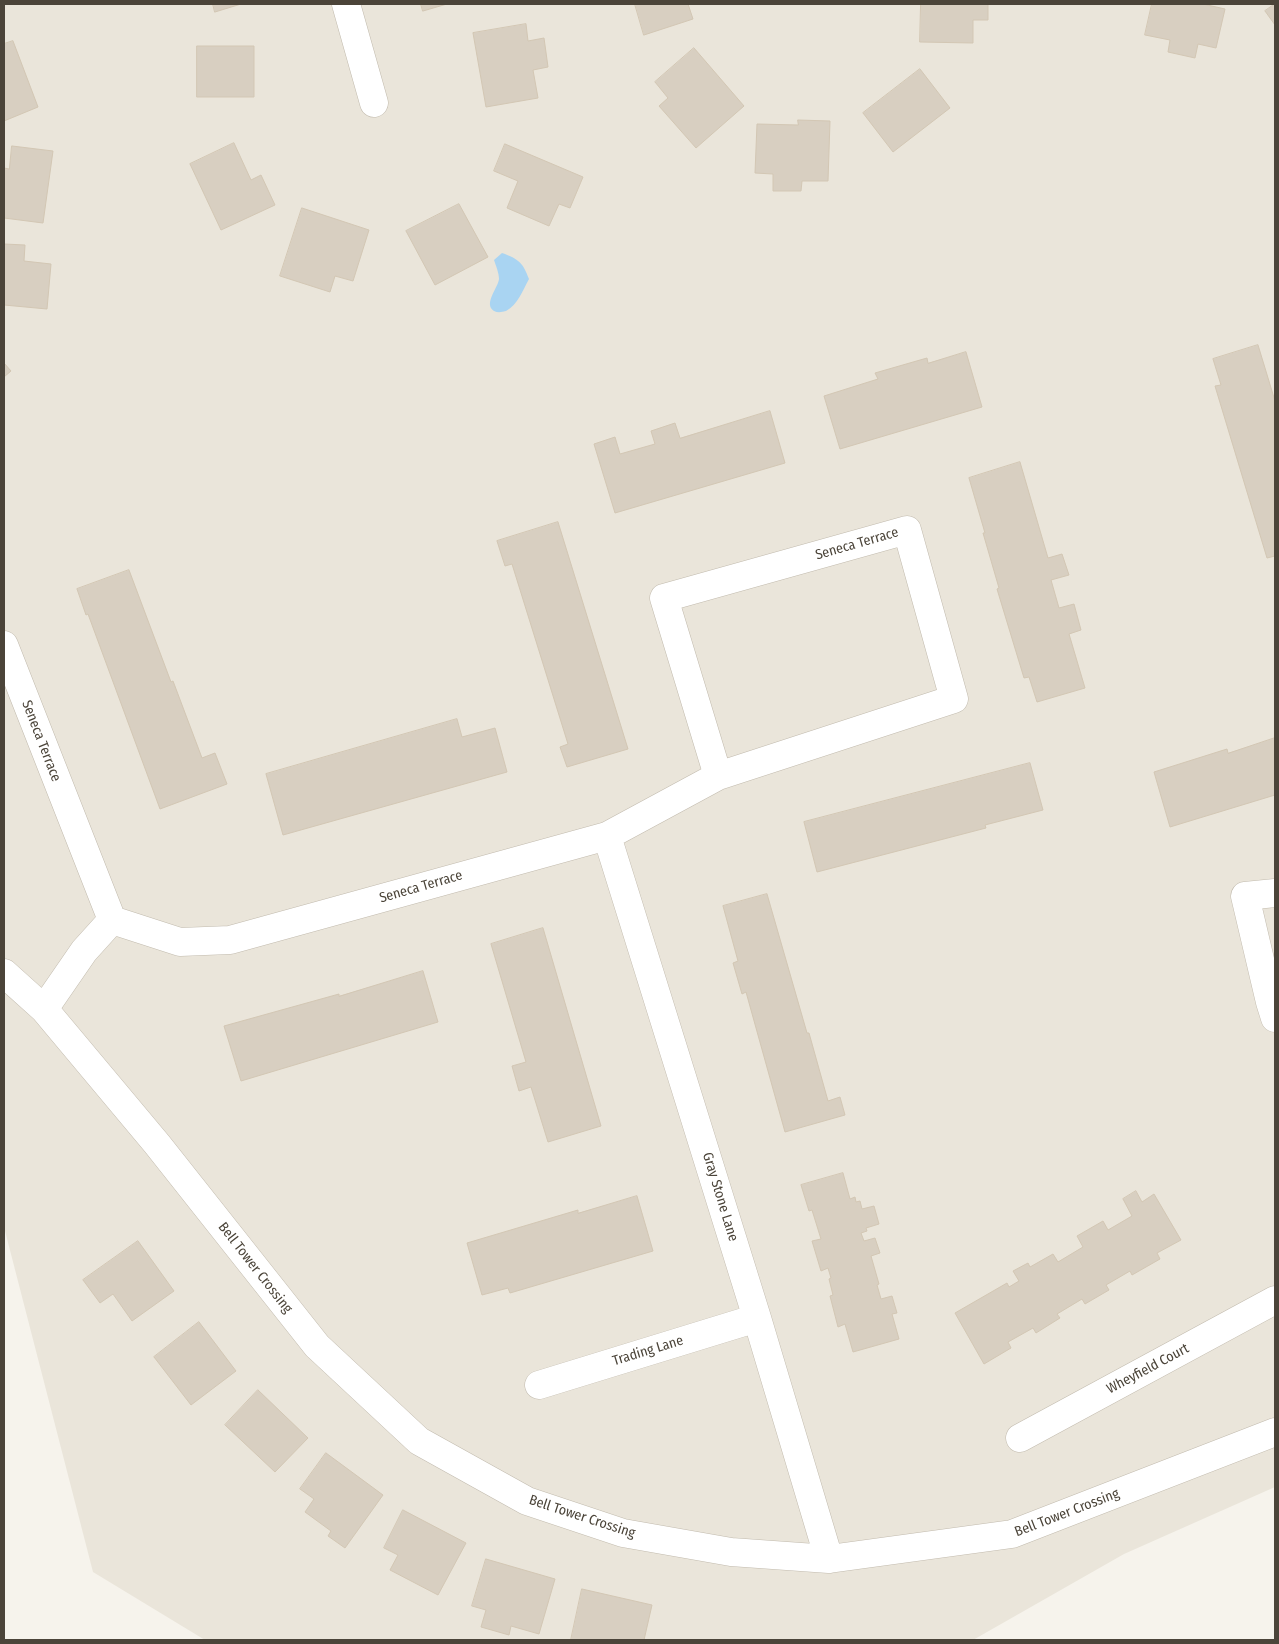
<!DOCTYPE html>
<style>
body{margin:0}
#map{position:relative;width:1279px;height:1644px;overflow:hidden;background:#f6f3ec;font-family:"Fira Sans Condensed",sans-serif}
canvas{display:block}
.frame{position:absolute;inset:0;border:5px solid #4b4439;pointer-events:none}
</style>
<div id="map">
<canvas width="1279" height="1644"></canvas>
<div class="frame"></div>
</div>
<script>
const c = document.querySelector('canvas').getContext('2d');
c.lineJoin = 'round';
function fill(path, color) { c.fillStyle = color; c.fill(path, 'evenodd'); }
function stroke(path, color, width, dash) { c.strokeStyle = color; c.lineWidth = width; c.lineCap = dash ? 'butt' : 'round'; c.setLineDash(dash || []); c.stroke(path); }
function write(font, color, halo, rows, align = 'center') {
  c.font = font + ' "Fira Sans Condensed",sans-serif'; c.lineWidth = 4.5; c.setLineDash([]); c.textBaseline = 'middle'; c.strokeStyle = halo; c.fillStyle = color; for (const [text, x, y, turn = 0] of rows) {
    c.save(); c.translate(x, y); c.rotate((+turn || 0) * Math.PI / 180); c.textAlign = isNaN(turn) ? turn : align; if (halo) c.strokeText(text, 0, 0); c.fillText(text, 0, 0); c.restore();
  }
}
const residential = new Path2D(`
 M4,4H1275V1487L1124,1554L973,1640H205L93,1572L4,1227Z`);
const water = new Path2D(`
 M502,253C519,259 523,263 529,279C522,292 518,304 506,311C502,312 498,313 494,311C483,304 498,288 499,279C499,273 496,266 494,260Z`);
const building = new Path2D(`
 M213,4H241L215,12Z
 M421,4H447L423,11Z
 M635,4H688L693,19L644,35Z
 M921,4H988V20H973V43L920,42Z
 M1152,4H1203L1225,9L1216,48L1198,44L1195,58L1168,52L1170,40L1145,35Z
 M1275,4V25L1265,11Z
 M526,24L528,41L544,38L548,67L533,70L538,98L486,107L473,33Z
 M13,41L38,107L4,121V44Z
 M197,46H254V97H197Z
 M694,48L744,106L696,148L659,106L668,98L655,82Z
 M920,69L950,108L893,152L863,113Z
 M798,120L830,121L828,181H802L801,191H773V174L755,173L757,124L798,125Z
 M234,143L251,180L261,175L275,205L221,230L190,164Z
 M505,144L583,177L570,208L559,204L549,226L507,208L518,181L494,171Z
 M12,146L53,151L43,223L4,218V168L9,169Z
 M459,204L488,257L435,285L406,231Z
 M302,208L369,230L353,281L335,276L330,292L280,276Z
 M4,244L25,245L24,261L51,264L47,309L4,305Z
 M1258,345L1275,401V556L1267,558L1215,386L1221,385L1213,359Z
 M966,352L982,407L840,449L824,396L878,379L875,373L927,358L928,363Z
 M4,363L11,371L4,377Z
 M770,411L785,463L615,513L594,444L615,437L620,454L655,444L651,431L675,423L680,438Z
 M1020,462L1048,558L1062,554L1069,575L1051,580L1059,608L1074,604L1081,630L1069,634L1085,688L1037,702L1029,677L1024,678L997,589L999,588L983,533H985L969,478Z
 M558,522L628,749L567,767L560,747L568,744L512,564L505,566L497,541Z
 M129,570L171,682L173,681L202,758L215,753L227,784L160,809L88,614L86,615L77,589Z
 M457,719L462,737L495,728L507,772L283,835L266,774Z
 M1275,738V795L1170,827L1154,772L1227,749L1228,753Z
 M1030,763L1043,810L985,825L986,828L817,872L804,822Z
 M767,894L807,1033H809L828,1101L840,1097L845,1115L785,1132L746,992L742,994L733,963L738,961L723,906Z
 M543,928L601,1126L548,1142L531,1087L519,1091L512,1066L526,1062L491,944Z
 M423,971L438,1022L241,1081L224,1026L339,994V996Z
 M843,1173L850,1199L855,1197L856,1202L860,1201L862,1209L874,1206L879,1224L866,1228L867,1231L861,1233L864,1241L875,1238L880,1253L871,1256L879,1284L877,1285L881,1299L892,1296L897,1313L892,1314L899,1339L853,1352L845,1324L838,1327L830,1296L833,1295L829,1279L831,1278L828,1268L821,1271L812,1241L821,1239L812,1210L809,1211L801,1185Z
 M1136,1191L1142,1202L1154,1194L1181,1240L1157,1253L1160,1259L1132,1275L1130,1271L1106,1285L1109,1290L1085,1304L1082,1299L1057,1314L1060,1318L1036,1333L1033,1328L1008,1342L1011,1348L984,1364L955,1313L1007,1283L1009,1287L1019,1281L1013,1271L1028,1263L1030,1267L1053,1254L1058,1262L1083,1247L1077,1236L1103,1221L1108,1230L1132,1216L1123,1199Z
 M637,1196L653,1251L510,1293L508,1288L482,1295L467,1243L578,1210V1213Z
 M138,1241L174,1291L132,1321L113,1294L100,1303L83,1280Z
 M199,1322L236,1371L191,1405L154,1357Z
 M258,1390L308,1438L275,1472L225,1425Z
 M326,1453L383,1495L345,1548L328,1536L331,1531L305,1512L314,1499L300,1489Z
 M403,1510L466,1543L438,1595L390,1570L398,1555L384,1548Z
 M486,1559L555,1579L539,1634L511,1626L509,1635L481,1627L486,1610L472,1606Z
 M582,1589L652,1605L644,1640H571Z`);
const street = new Path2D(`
 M346,4L374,103
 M907,530L954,699L718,776L664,598Z
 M4,645L112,920
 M607,836L757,1318L829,1559
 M1275,893L1245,896L1270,1002L1275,1018
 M4,973L44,1009L157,1144L317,1346L419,1441L527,1501L623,1533L731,1552L829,1559L1012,1534L1275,1432
 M44,1009L84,951L112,920L180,942L230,940L607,836L718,776
 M539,1385L757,1318
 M1020,1438L1275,1300`);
const streetNames = [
 ["Seneca Terrace",857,544,-16],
 ["Seneca Terrace",41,741,69],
 ["Seneca Terrace",421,887,-16],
 ["Gray Stone Lane",720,1197,73],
 ["Bell Tower Crossing",255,1268,52],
 ["Trading Lane",648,1351,-17],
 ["Wheyfield Court",1148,1369,-28],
 ["Bell Tower Crossing",1067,1513,-21],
 ["Bell Tower Crossing",582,1517,18]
];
fill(residential, '#eae5da');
fill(water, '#a9d4f2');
fill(building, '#d8cfc1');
stroke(building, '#d3c7b4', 1);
stroke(street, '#c2bbae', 29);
stroke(street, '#fff', 28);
write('14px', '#4b4439', '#fff', streetNames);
</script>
